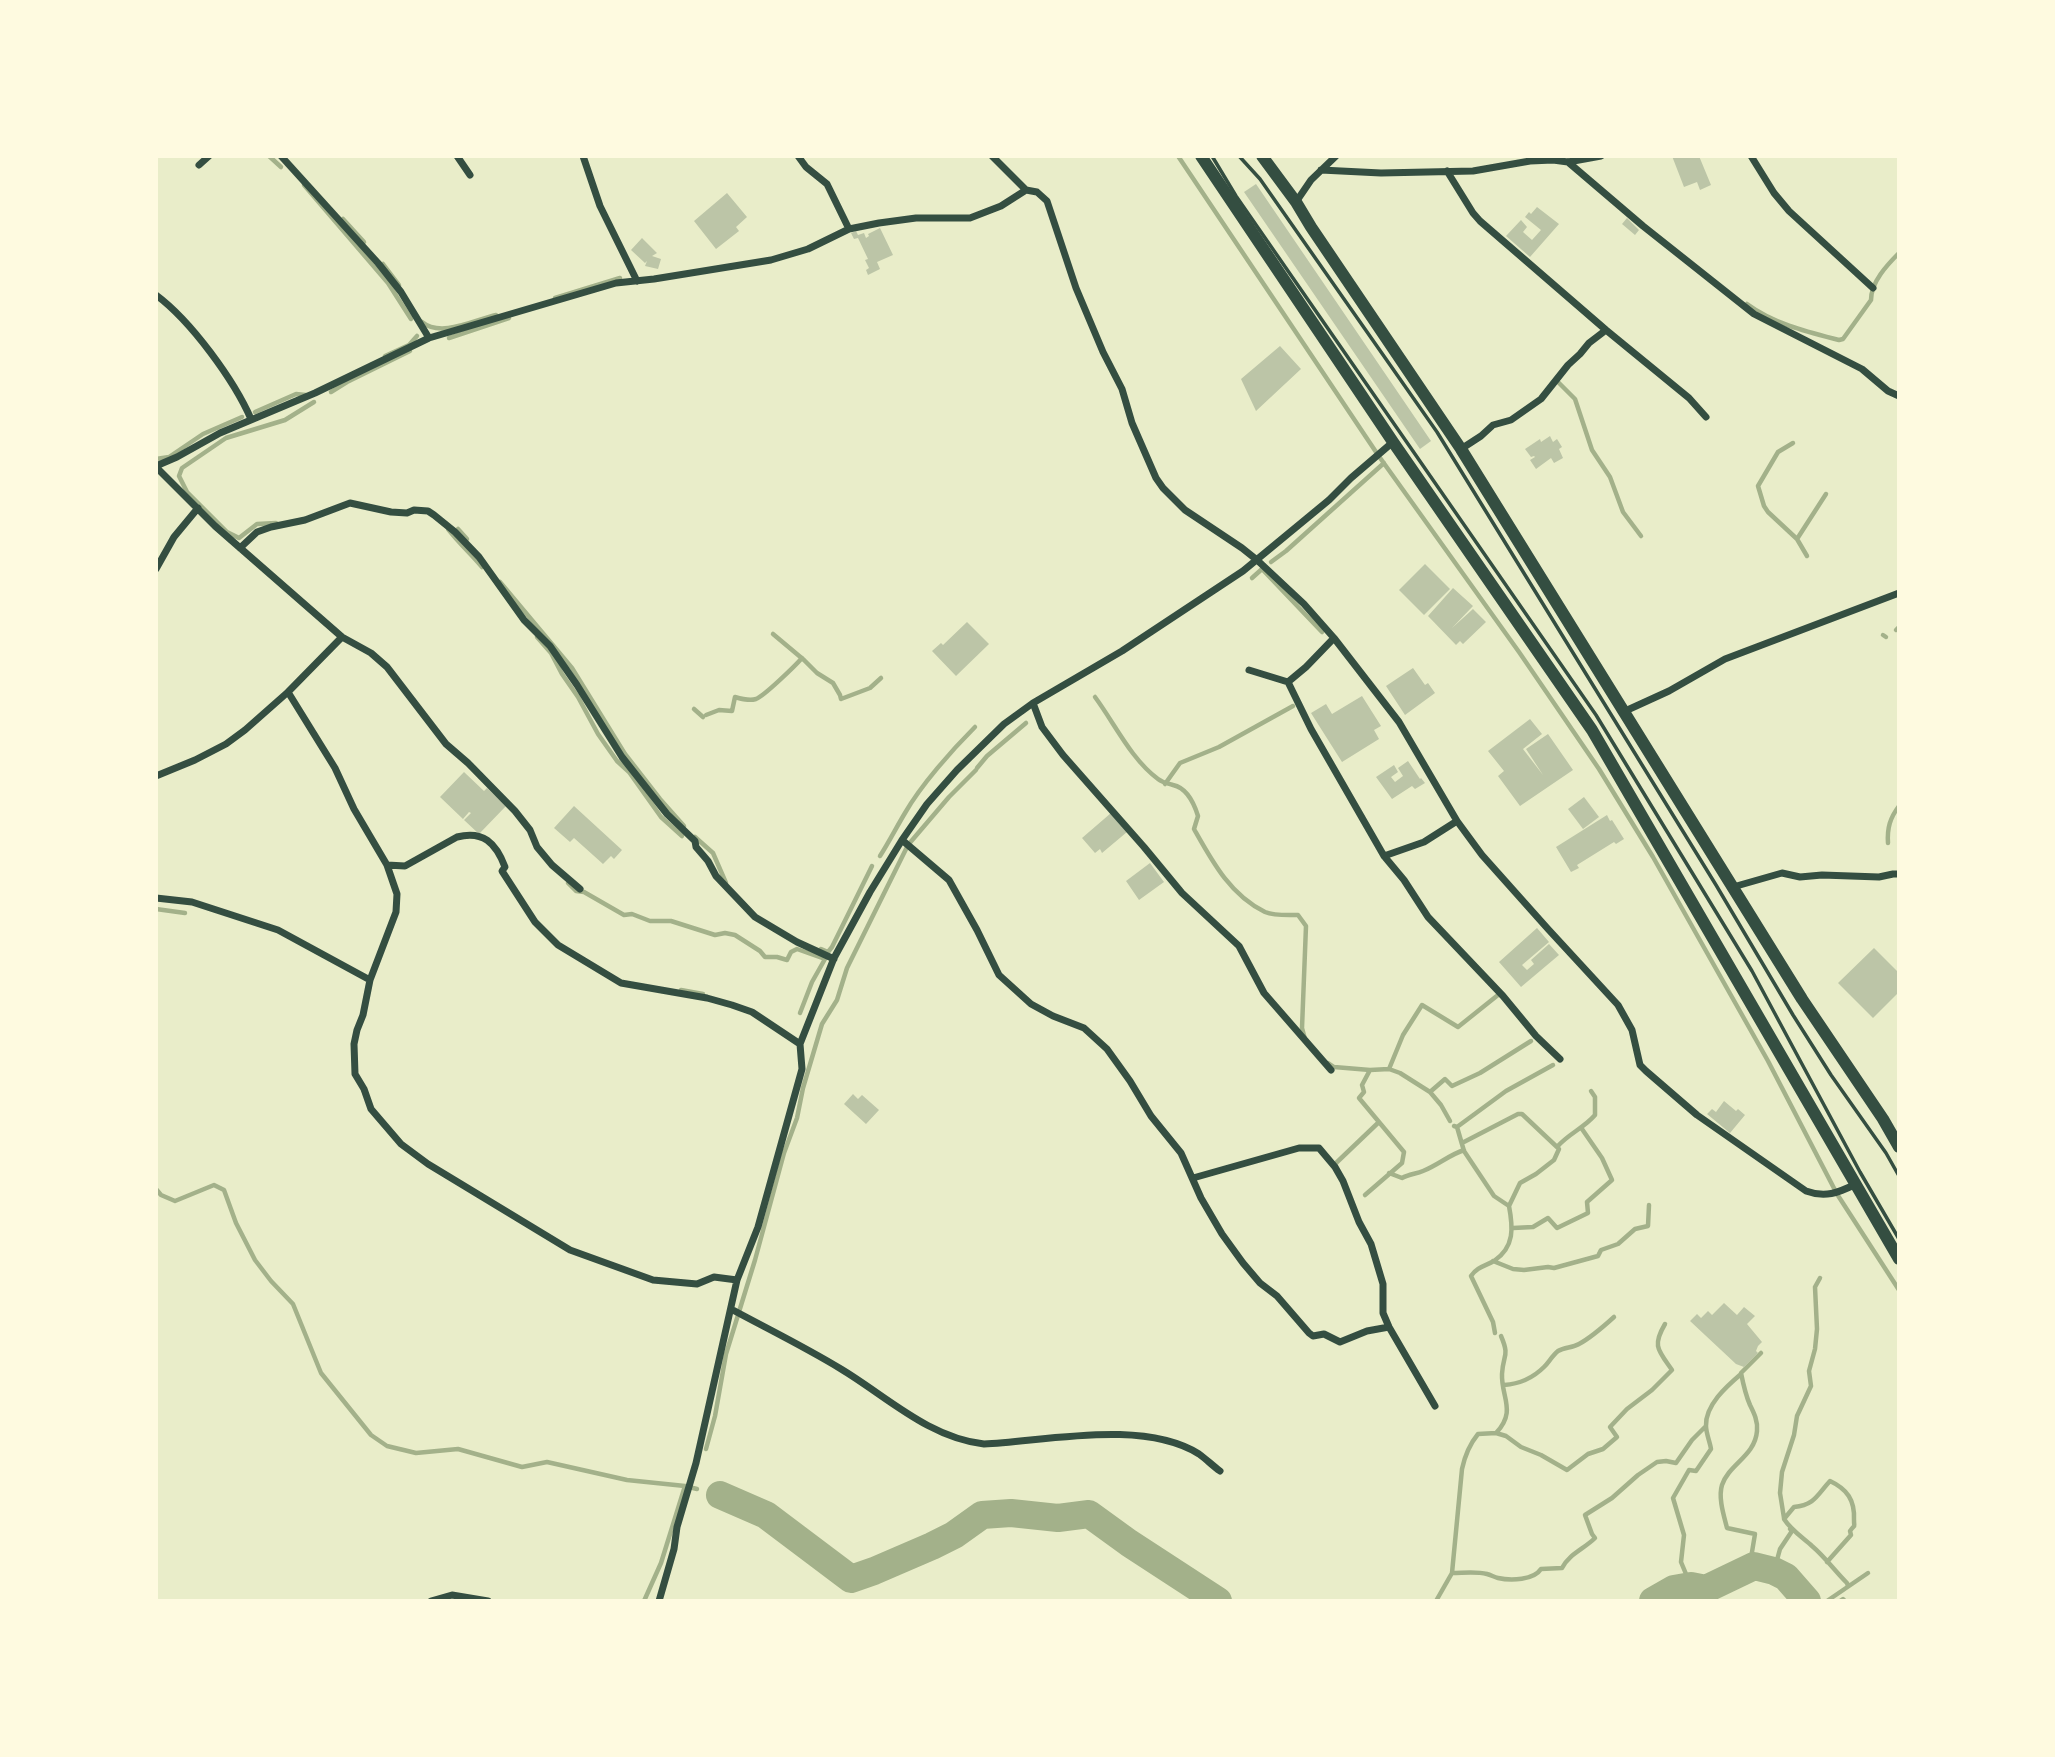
<!DOCTYPE html>
<style>
body{margin:0}
#map{position:relative;width:2055px;height:1757px;overflow:hidden;background:#e9edc9;font-family:Quicksand,sans-serif}
canvas{display:block}
.frame{position:absolute;inset:0;border:158px solid #fefae0;pointer-events:none}
</style>
<div id="map">
<canvas width="2055" height="1757"></canvas>
<div class="frame"></div>
</div>
<script>
const c = document.querySelector('canvas').getContext('2d');
c.lineJoin = 'round';
function stroke(path, color, width, dash) { c.strokeStyle = color; c.lineWidth = width; c.lineCap = dash ? 'butt' : 'round'; c.setLineDash(dash || []); c.stroke(path); }
function fill(path, color) { c.fillStyle = color; c.fill(path, 'evenodd'); }
const stream = new Path2D(`
 M269,156L281,167
 M1178,156L1378,455L1519,652L1599,769L1653,857L1768,1061L1837,1194L1899,1290
 M304,185L388,283L411,319
 M343,219L364,242
 M383,264L399,285
 M555,298L620,278
 M1747,304C1774,324 1808,332 1839,340L1843,339L1871,300C1871,282 1887,265 1899,253
 M422,322C441,338 474,320 496,315
 M449,338L509,318
 M385,356L409,345L417,336
 M1557,381L1575,399L1592,450L1610,477L1623,512L1641,536
 M331,392L347,382L410,351
 M255,412L296,394L306,395
 M1793,443L1778,452L1758,486L1764,506L1768,512L1797,539L1807,556
 M156,459L169,457L203,434L242,417
 M276,523L257,524L239,538L227,532L187,492L179,476L182,468L226,438L285,420L314,402
 M448,529C459,543 471,554 482,567
 M458,529L467,539
 M1797,539L1826,494
 M1271,562L1286,551L1384,463
 M1252,578L1262,569L1322,632
 M500,582L572,668L625,754L660,799L684,826
 M1896,630L1899,627
 M773,634L804,660L817,673L833,683L840,695L841,699L870,688L881,678
 M1883,635L1886,637
 M537,637L551,653L562,674L578,697L598,734L617,761L629,772L661,817L682,836
 M1095,697C1115,724 1131,759 1158,779C1163,783 1167,783 1173,785C1187,788 1194,803 1198,816L1194,829C1212,861 1230,895 1265,912C1275,916 1287,915 1298,915L1306,926L1302,1028L1305,1039
 M694,709L703,717
 M706,715L719,710L732,711L735,697C742,699 749,701 756,699C764,696 795,666 802,658
 M977,768L987,756L1026,723
 M1165,784L1180,763L1219,747L1293,706
 M695,837L713,853L726,883
 M1888,843C1887,828 1890,818 1899,806
 M880,856C889,842 896,828 905,813C921,785 952,750 975,727
 M568,883L576,891L584,892L624,915L632,914L650,921H671L715,935L725,933L735,935L760,951L765,957H777L787,960L791,952L797,949L825,959L812,982L800,1013
 M156,909L185,913
 M821,949L828,952L832,947L872,866
 M681,990L703,994
 M1328,1063L1334,1067L1370,1070L1389,1069L1400,1073L1430,1092L1441,1105L1450,1121
 M1389,1069L1403,1035L1422,1005L1458,1027L1498,995
 M1430,1092L1445,1079L1452,1086L1480,1073L1531,1041
 M1454,1126L1457,1127L1464,1151L1494,1196L1509,1206C1513,1227 1515,1247 1494,1261C1485,1266 1477,1267 1471,1276L1493,1322L1495,1333
 M1457,1127L1506,1091L1553,1065
 M1462,1143L1518,1114H1522L1557,1147C1568,1134 1584,1128 1595,1115V1097L1591,1091
 M1335,1164L1379,1122L1359,1098L1364,1092L1362,1085L1370,1070
 M1389,1173L1402,1178C1409,1174 1416,1174 1423,1171C1438,1165 1449,1155 1464,1150
 M156,1189L161,1195L175,1201L214,1185L224,1190L236,1223L255,1260L271,1281L293,1304L321,1373L371,1435L387,1446L416,1453L458,1449L522,1467L547,1462L627,1480L685,1486L697,1489
 M1365,1195L1402,1163L1404,1152L1379,1122
 M1509,1206L1520,1183L1536,1174L1554,1160L1559,1149L1557,1147
 M1513,1228L1533,1227L1548,1218L1557,1228L1588,1213L1587,1202L1612,1180L1602,1158L1582,1129
 M1493,1261L1513,1269L1524,1270L1548,1267L1554,1268L1598,1256L1601,1250L1618,1244L1635,1229L1648,1226L1649,1205
 M1504,1385C1518,1384 1533,1378 1544,1367C1549,1362 1552,1356 1558,1351C1565,1347 1572,1348 1579,1344C1592,1337 1603,1327 1614,1317
 M1496,1433L1506,1436L1521,1447L1541,1455L1567,1470L1588,1454L1603,1449L1617,1437L1610,1427L1627,1409L1652,1390L1672,1370C1658,1350 1652,1346 1665,1324
 M706,1449L715,1416L726,1354L755,1260L784,1153L797,1118L803,1088L822,1024L837,1000L847,968L908,845L949,797L976,770
 M1784,1518L1780,1493L1782,1472L1794,1435L1797,1416L1811,1386L1809,1371L1815,1349L1817,1329L1815,1287L1820,1278
 M1827,1562L1851,1535L1850,1531C1856,1523 1854,1529 1854,1520C1855,1500 1847,1489 1830,1481C1817,1495 1815,1505 1794,1507L1784,1519C1791,1530 1802,1537 1812,1546C1825,1557 1835,1571 1847,1583L1848,1586
 M1754,1566L1750,1564L1755,1534L1727,1528C1724,1516 1718,1498 1722,1485C1729,1464 1755,1456 1757,1431C1758,1421 1754,1413 1750,1405C1746,1396 1743,1383 1741,1373L1761,1353
 M1774,1571L1780,1549L1792,1531L1790,1529
 M1452,1573C1463,1573 1476,1571 1487,1574C1491,1575 1494,1577 1498,1578C1511,1581 1534,1580 1541,1569L1562,1568C1569,1554 1584,1549 1595,1538L1592,1534L1585,1515L1612,1498L1638,1475L1657,1462L1666,1461L1676,1463L1692,1440L1706,1426
 M1691,1586L1681,1562L1684,1535L1673,1498L1689,1470L1696,1471L1711,1449C1710,1442 1706,1433 1706,1426C1705,1405 1727,1386 1741,1374
 M644,1601L661,1563L685,1486
 M1436,1601L1452,1573L1462,1469C1465,1455 1469,1445 1478,1434L1496,1433C1517,1411 1501,1397 1502,1374C1503,1354 1510,1357 1501,1336
 M1827,1601L1868,1573
 M1840,1601L1843,1599L1845,1601`);
const river = new Path2D(`
 M720,1495L766,1515L851,1579L874,1571L932,1546L954,1535L982,1515L1011,1513L1058,1518L1089,1514L1129,1543L1218,1601
 M1653,1601L1674,1589L1691,1586L1706,1589L1754,1566L1774,1571L1786,1577L1807,1601`);
const building = new Path2D(`
 M1672,156H1699L1711,185L1700,190L1697,182L1684,187Z
 M1256,184L1431,441L1420,449L1244,192Z
 M727,193L747,217L736,227L739,231L716,249L694,221Z
 M1537,207L1559,224L1530,257L1506,236L1521,220L1527,227L1523,232L1532,240L1541,230L1525,217L1529,212L1531,214Z
 M1627,218L1639,230L1635,235L1622,224Z
 M880,228L893,255L877,262L880,269L868,275L866,270L869,268L865,260L868,259L858,238L854,239L851,233L856,231L858,235L864,233L866,238L869,236L868,234Z
 M642,238L657,253L652,256L661,259L658,269L645,266L647,261L645,263L631,250Z
 M1280,346L1301,369L1256,411L1241,379Z
 M1550,436L1553,442L1557,439L1562,447L1559,449L1563,458L1554,463L1551,458L1536,469L1530,460L1535,457L1534,456L1531,457L1525,449L1540,439L1541,442Z
 M1425,564L1450,589L1424,615L1399,590Z
 M1453,588L1473,606L1452,628L1473,609L1486,622L1463,644L1460,641L1456,645L1428,616Z
 M967,622L989,644L956,676L932,651L941,643L943,645Z
 M1413,668L1425,685L1428,683L1435,693L1405,715L1386,686Z
 M1362,696L1381,726L1374,730L1379,739L1342,762L1311,713L1326,704L1332,714Z
 M1530,719L1542,734L1523,749L1543,775L1526,749L1548,734L1573,770L1520,806L1498,776L1504,771L1488,751Z
 M1408,761L1420,779L1421,778L1425,783L1415,789L1412,786L1392,799L1376,777L1394,765L1398,772L1391,777L1395,782L1403,776L1398,768Z
 M464,772L484,791L487,788L506,806L479,834L464,820L471,813L469,812L463,819L440,797Z
 M1584,797L1599,817L1583,829L1568,809Z
 M574,806L622,850L614,859L611,856L603,864L574,838L570,842L554,828Z
 M1111,813L1127,832L1102,853L1100,849L1095,853L1082,838Z
 M1607,815L1610,821L1612,820L1624,839L1616,844L1614,842L1577,865L1579,868L1571,872L1556,847Z
 M1150,863L1164,882L1139,900L1126,881Z
 M1537,928L1549,942L1522,965L1527,970L1534,964L1531,960L1549,944L1559,955L1521,987L1499,962Z
 M1874,948L1899,973V992L1873,1018L1838,983Z
 M853,1094L858,1099L862,1095L879,1110L866,1124L844,1104Z
 M1724,1101L1736,1111L1738,1109L1745,1115L1730,1133L1707,1114L1712,1109L1716,1112Z
 M1724,1303L1737,1315L1744,1307L1755,1316L1747,1324L1762,1342L1758,1346L1756,1351L1758,1353L1744,1367L1736,1364L1690,1321L1697,1314L1701,1318L1708,1311L1712,1315Z`);
const service = new Path2D(`
 M1212,156L1236,196L1596,715L1752,971L1860,1172L1899,1239
 M1239,156L1260,179L1437,432L1716,885L1793,1015L1831,1075L1886,1153L1899,1176`);
const minor = new Path2D(`
 M281,156L378,263L401,292L429,338
 M457,156L470,175
 M583,156L600,206L637,281
 M798,156L806,167L827,184L849,229
 M992,156L1026,190
 M1751,156L1774,193L1789,211L1873,288
 M1568,162L1643,226L1754,314L1862,369L1888,391L1899,396
 M199,165L209,156
 M1321,170L1381,173L1473,171L1530,161L1553,160L1568,162L1601,156
 M1447,171L1473,213L1480,221L1606,330L1689,398L1706,417
 M1296,202L1311,180L1336,156
 M156,295C191,321 234,380 251,419
 M1461,449L1481,436L1493,425L1511,420L1541,399L1568,365L1580,354L1589,343L1606,330
 M156,466L177,457L220,433L315,393L429,338L616,283L654,279L771,260L808,249L849,229L879,223L916,218H970L1001,206L1026,190L1037,192L1047,201L1076,288L1103,352L1122,389L1132,423L1156,478L1163,488L1185,510L1242,548L1257,560L1304,604L1334,638L1399,722L1457,821L1482,855L1548,929L1618,1005L1632,1030L1640,1065L1646,1071L1697,1115L1806,1191C1825,1198 1838,1193 1856,1184
 M156,467L215,526L342,637L371,653L387,667L446,744L468,763L515,811L530,830L537,847L552,865L580,889
 M240,548L257,532L271,527L305,520L350,503L391,512L407,513L414,510L428,511L434,515L455,532L479,557L524,620L550,646L577,685L622,757L667,814L695,841L696,847L708,861L716,876L755,917L797,942L834,959
 M156,569L174,537L198,508
 M1249,670L1288,682L1311,729L1384,856L1404,880L1428,917L1503,996L1536,1036L1560,1059
 M1288,682L1306,667L1334,638
 M288,692L335,768L354,809L387,865L397,894L396,912L370,980L363,1015L357,1030L354,1044L355,1074L364,1089L371,1109L401,1144L428,1164L570,1250L653,1280L697,1284L714,1277L737,1280
 M1033,703L1042,727L1063,755L1144,847L1182,893L1239,946L1264,993L1331,1070
 M1623,712L1669,691L1725,659L1899,593
 M156,776L195,760L226,744L245,730L288,692L342,637
 M902,840L949,880L977,930L999,975L1031,1004L1053,1016L1084,1028L1107,1049L1130,1081L1151,1116L1181,1153L1201,1198L1222,1234L1243,1263L1260,1283L1277,1296L1309,1333L1313,1336L1324,1334L1340,1342L1367,1331L1389,1327
 M1384,856L1424,842L1457,821
 M387,865L405,866L457,837C483,830 496,843 505,867L502,871L535,922L558,945L621,983L707,998L732,1005L752,1012L800,1044
 M1733,887L1782,873L1800,877L1822,875L1879,877L1893,874H1899
 M156,898L192,902L278,930L370,980
 M1193,1178L1299,1148H1319L1335,1167L1343,1181L1359,1222L1371,1244L1383,1284V1313L1389,1327L1435,1406
 M731,1309C768,1329 805,1347 841,1369C886,1396 929,1438 984,1444C1046,1441 1143,1419 1199,1454C1206,1459 1213,1466 1220,1471
 M431,1601L452,1595L488,1601
 M659,1601L674,1549L677,1527L696,1463L737,1280L758,1227L802,1069L800,1044L834,958L870,892L902,840L927,804L957,770L1004,724L1033,703L1122,651L1243,571L1329,500L1351,478L1393,442`);
const trunk = new Path2D(`
 M1201,156L1393,442L1592,730L1899,1259
 M1262,156L1296,202L1311,227L1461,449L1802,999L1883,1119L1899,1147`);
stroke(stream, '#a3b18a', 4.5);
stroke(river, '#a3b18a', 28);
fill(building, '#bcc5a7');
stroke(service, '#344e41', 3.5);
stroke(minor, '#344e41', 7);
stroke(trunk, '#344e41', 12);
</script>
